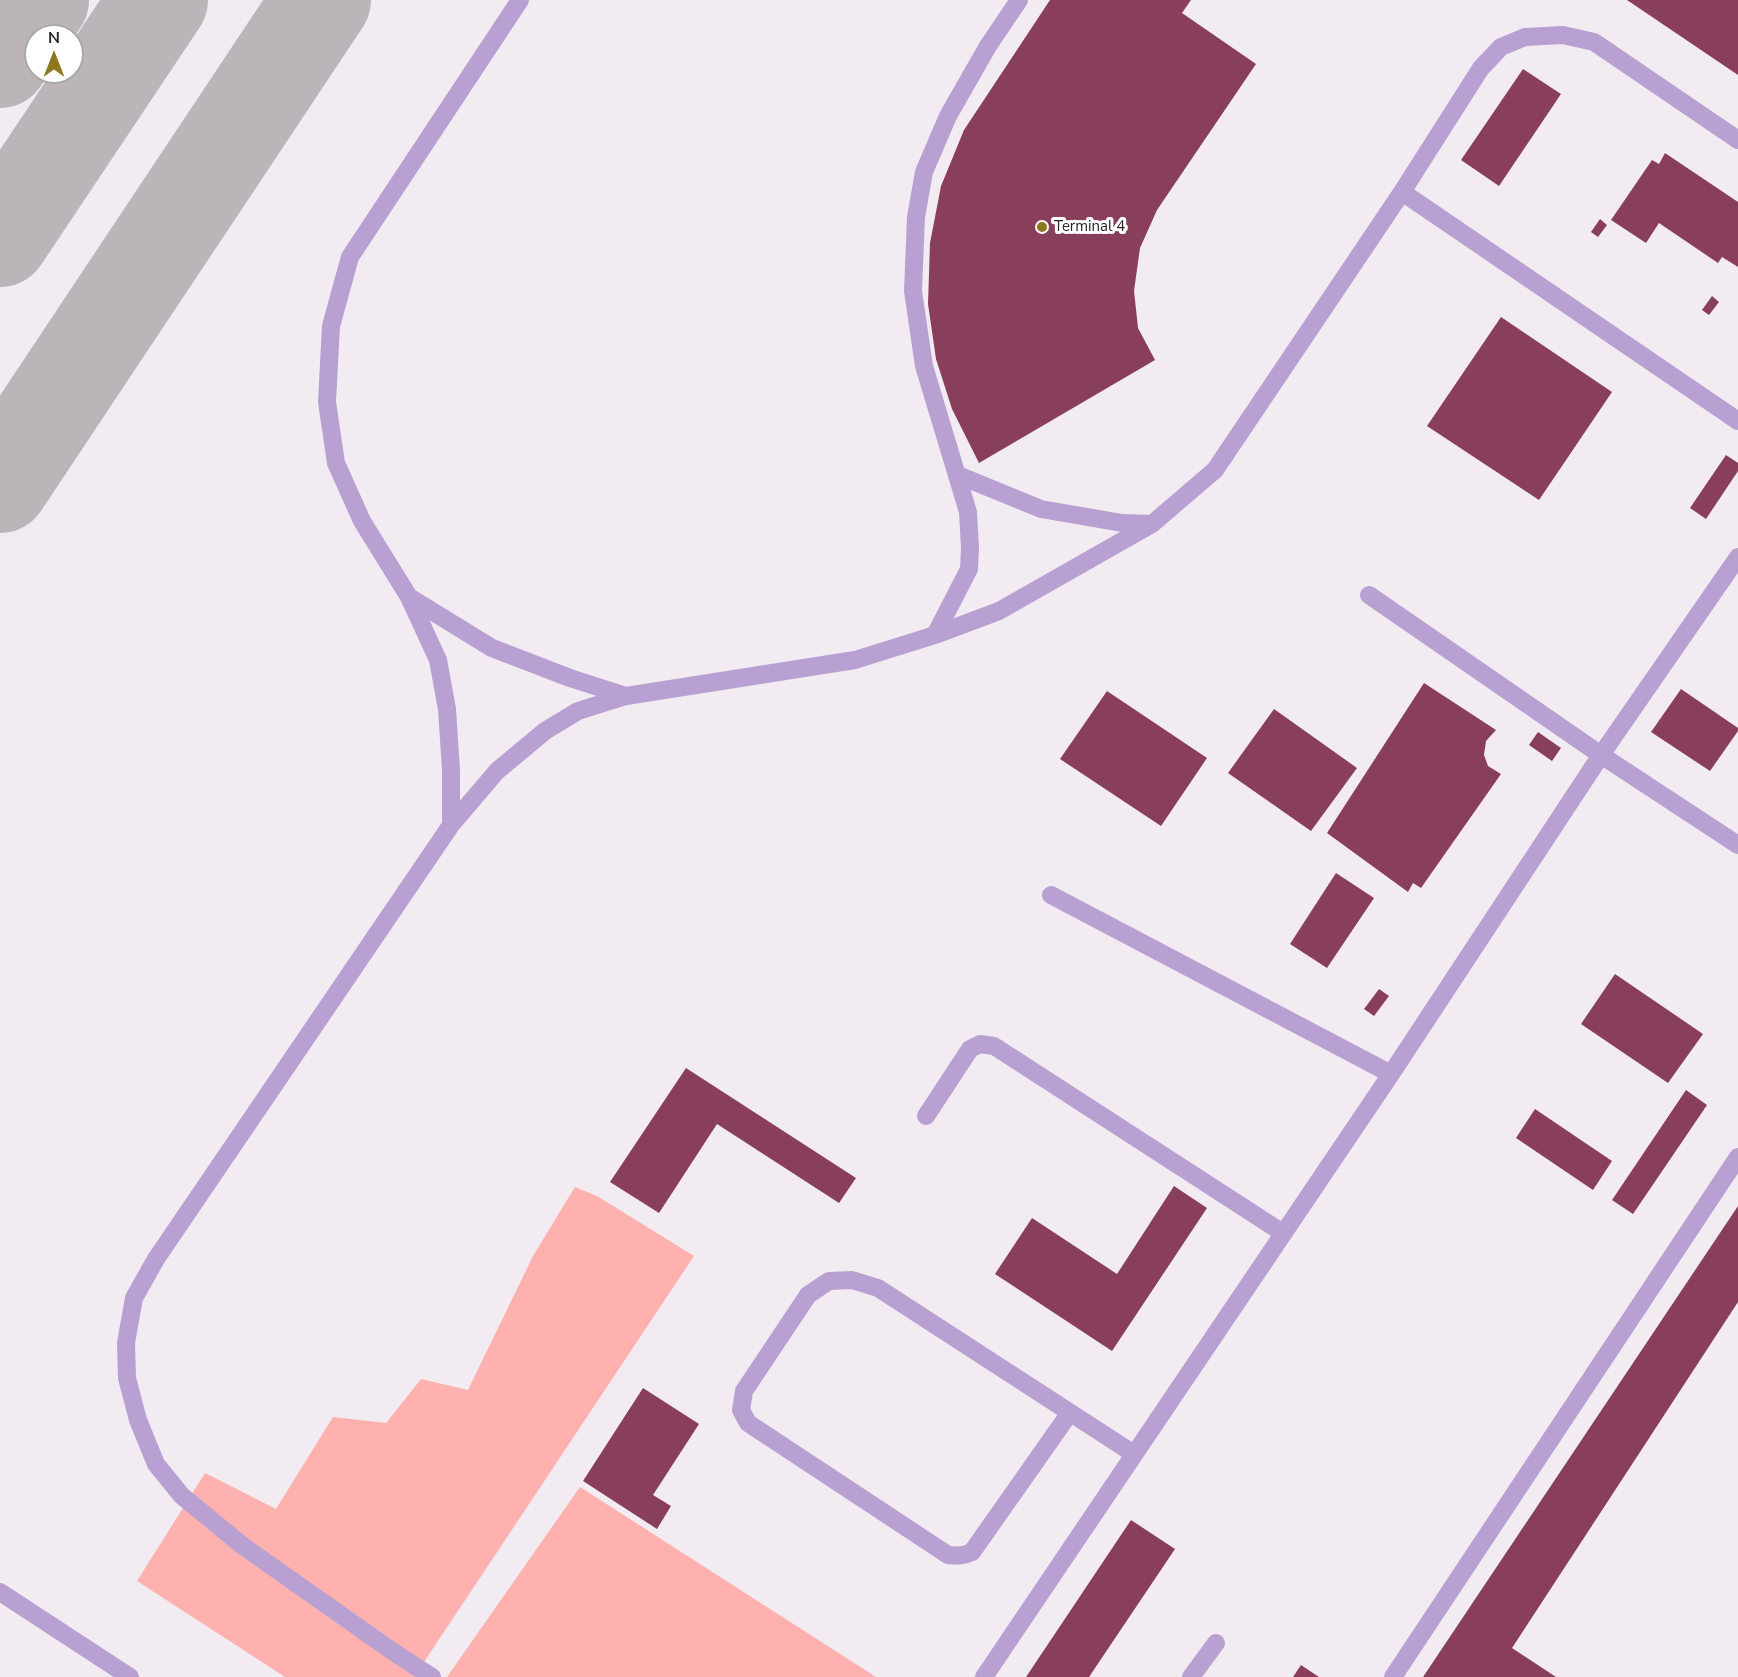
<!DOCTYPE html>
<style>
body{margin:0}
#map{position:relative;width:1738px;height:1677px;overflow:hidden;background:#f2ebf1;font-family:"Nunito Sans",sans-serif}
canvas{display:block}
.north{position:absolute;left:24px;top:24px;width:60px;height:60px;box-sizing:border-box;background:#fff;border:2px solid #aaa9a9;border-radius:50%;rotate:0deg;font-size:16px;font-weight:700;line-height:24px;text-align:center;color:#2a2729}
.north::after{content:'';display:block;margin:auto;width:21px;height:27px;background:#8c781d;clip-path:polygon(50% 0,100% 100%,50% 72%,0 100%)}
</style>
<div id="map">
<canvas width="1738" height="1677"></canvas>
<div class="north">N</div>
</div>
<script>
const c = document.querySelector('canvas').getContext('2d');
c.lineJoin = 'round';
function fill(path, color) { c.fillStyle = color; c.fill(path, 'evenodd'); }
function stroke(path, color, width, dash) { c.strokeStyle = color; c.lineWidth = width; c.lineCap = dash ? 'butt' : 'round'; c.setLineDash(dash || []); c.stroke(path); }
function write(font, color, halo, rows, align = 'center') {
  c.font = font + ' "Nunito Sans",sans-serif'; c.lineWidth = 6; c.setLineDash([]); c.textBaseline = 'middle'; c.strokeStyle = halo; c.fillStyle = color; for (const [text, x, y, turn = 0] of rows) {
    c.save(); c.translate(x, y); c.rotate((+turn || 0) * Math.PI / 180); c.textAlign = isNaN(turn) ? turn : align; if (halo) c.strokeText(text, 0, 0); c.fillText(text, 0, 0); c.restore();
  }
}
const green = new Path2D(`
 M575,1187L597,1196L694,1256L414,1677H285L137,1581L205,1473L276,1509L333,1417L386,1423L421,1379L468,1390L533,1256Z
 M580,1487L876,1677H447Z`);
const taxiway = new Path2D(`
 M0,59L40,0
 M0,238L159,0
 M0,484L322,0`);
const building = new Path2D(`
 M1050,0H1191L1182,13L1256,64L1157,210L1140,248L1134,291L1138,328L1155,360L979,463L952,409L936,359L928,304L930,243L941,186L964,130Z
 M1627,0H1738V75Z
 M1523,69L1561,94L1499,186L1461,160Z
 M1665,153L1738,202V267L1722,257L1718,263L1659,223L1646,243L1611,220L1652,160L1659,164Z
 M1600,219L1607,225L1598,237L1591,232Z
 M1712,296L1719,302L1709,315L1702,310Z
 M1501,317L1612,392L1539,500L1427,426Z
 M1726,455L1738,463V471L1706,519L1690,508Z
 M1424,683L1496,730L1486,741L1484,755L1488,766L1501,774L1421,888L1413,883L1408,892L1327,833Z
 M1681,689L1738,728V731L1710,771L1651,732Z
 M1107,691L1207,758L1161,826L1060,759Z
 M1274,709L1357,768L1311,831L1228,773Z
 M1538,732L1561,748L1552,761L1529,745Z
 M1336,873L1374,898L1327,968L1290,944Z
 M1615,974L1703,1034L1668,1083L1581,1024Z
 M1379,989L1389,996L1374,1016L1364,1009Z
 M686,1068L856,1178L839,1203L717,1124L659,1213L610,1182Z
 M1686,1090L1707,1105L1633,1214L1612,1200Z
 M1535,1109L1612,1161L1593,1190L1516,1138Z
 M1174,1186L1207,1208L1112,1351L995,1274L1032,1218L1117,1274Z
 M1738,1206V1302L1512,1648L1556,1677H1423Z
 M643,1388L699,1424L653,1495L671,1506L657,1529L583,1481Z
 M1131,1520L1175,1549L1089,1677H1026Z
 M1301,1665L1319,1677H1293Z`);
const minor = new Path2D(`
 M1402,192L1738,421
 M958,475L1041,509L1122,523L1152,524
 M1369,595L1601,755L1738,845
 M409,597L492,648L570,678L626,696
 M935,635L969,569L970,548L968,512L924,366L913,291L916,217L924,172L948,116L988,46L1019,0
 M451,825V770L447,709L438,660L409,597L362,521L336,463L327,402L331,326L350,257L520,0
 M1051,895L1391,1074
 M926,1116L970,1049L980,1044L994,1046L1283,1233
 M1069,1414L972,1552C963,1556 958,1556 948,1555L748,1423L741,1410L744,1391L808,1295L829,1281L852,1280L878,1288L1134,1454
 M0,1592L130,1677
 M432,1677L392,1651L243,1546L182,1496L156,1464L138,1420L127,1378L126,1343L134,1298L156,1259L451,825L497,771L545,731L578,711L626,696L855,660L935,635L999,611L1152,524L1215,470L1402,192L1481,68L1501,47L1525,37L1563,35L1594,42L1738,140
 M984,1677L1391,1074L1601,755L1738,557
 M1191,1677L1216,1643
 M1393,1677L1738,1157`);
const markers = [
 [1042,227,6,"#8c781d"]
];
const poiNames = [
 ["Terminal 4",1054,227]
];
fill(green, '#feb1ae');
stroke(taxiway, '#bbb5ba', 98);
fill(building, '#893e5c');
stroke(minor, '#b9a0d2', 18);
for (const [x, y, r, color] of markers) { const dot = new Path2D(); dot.arc(x, y, r, 0, 2 * Math.PI); c.fillStyle = color; c.fill(dot); stroke(dot, '#fff', 2); }
write('15px', '#2a2729', '#fff', poiNames, 'left');
</script>
